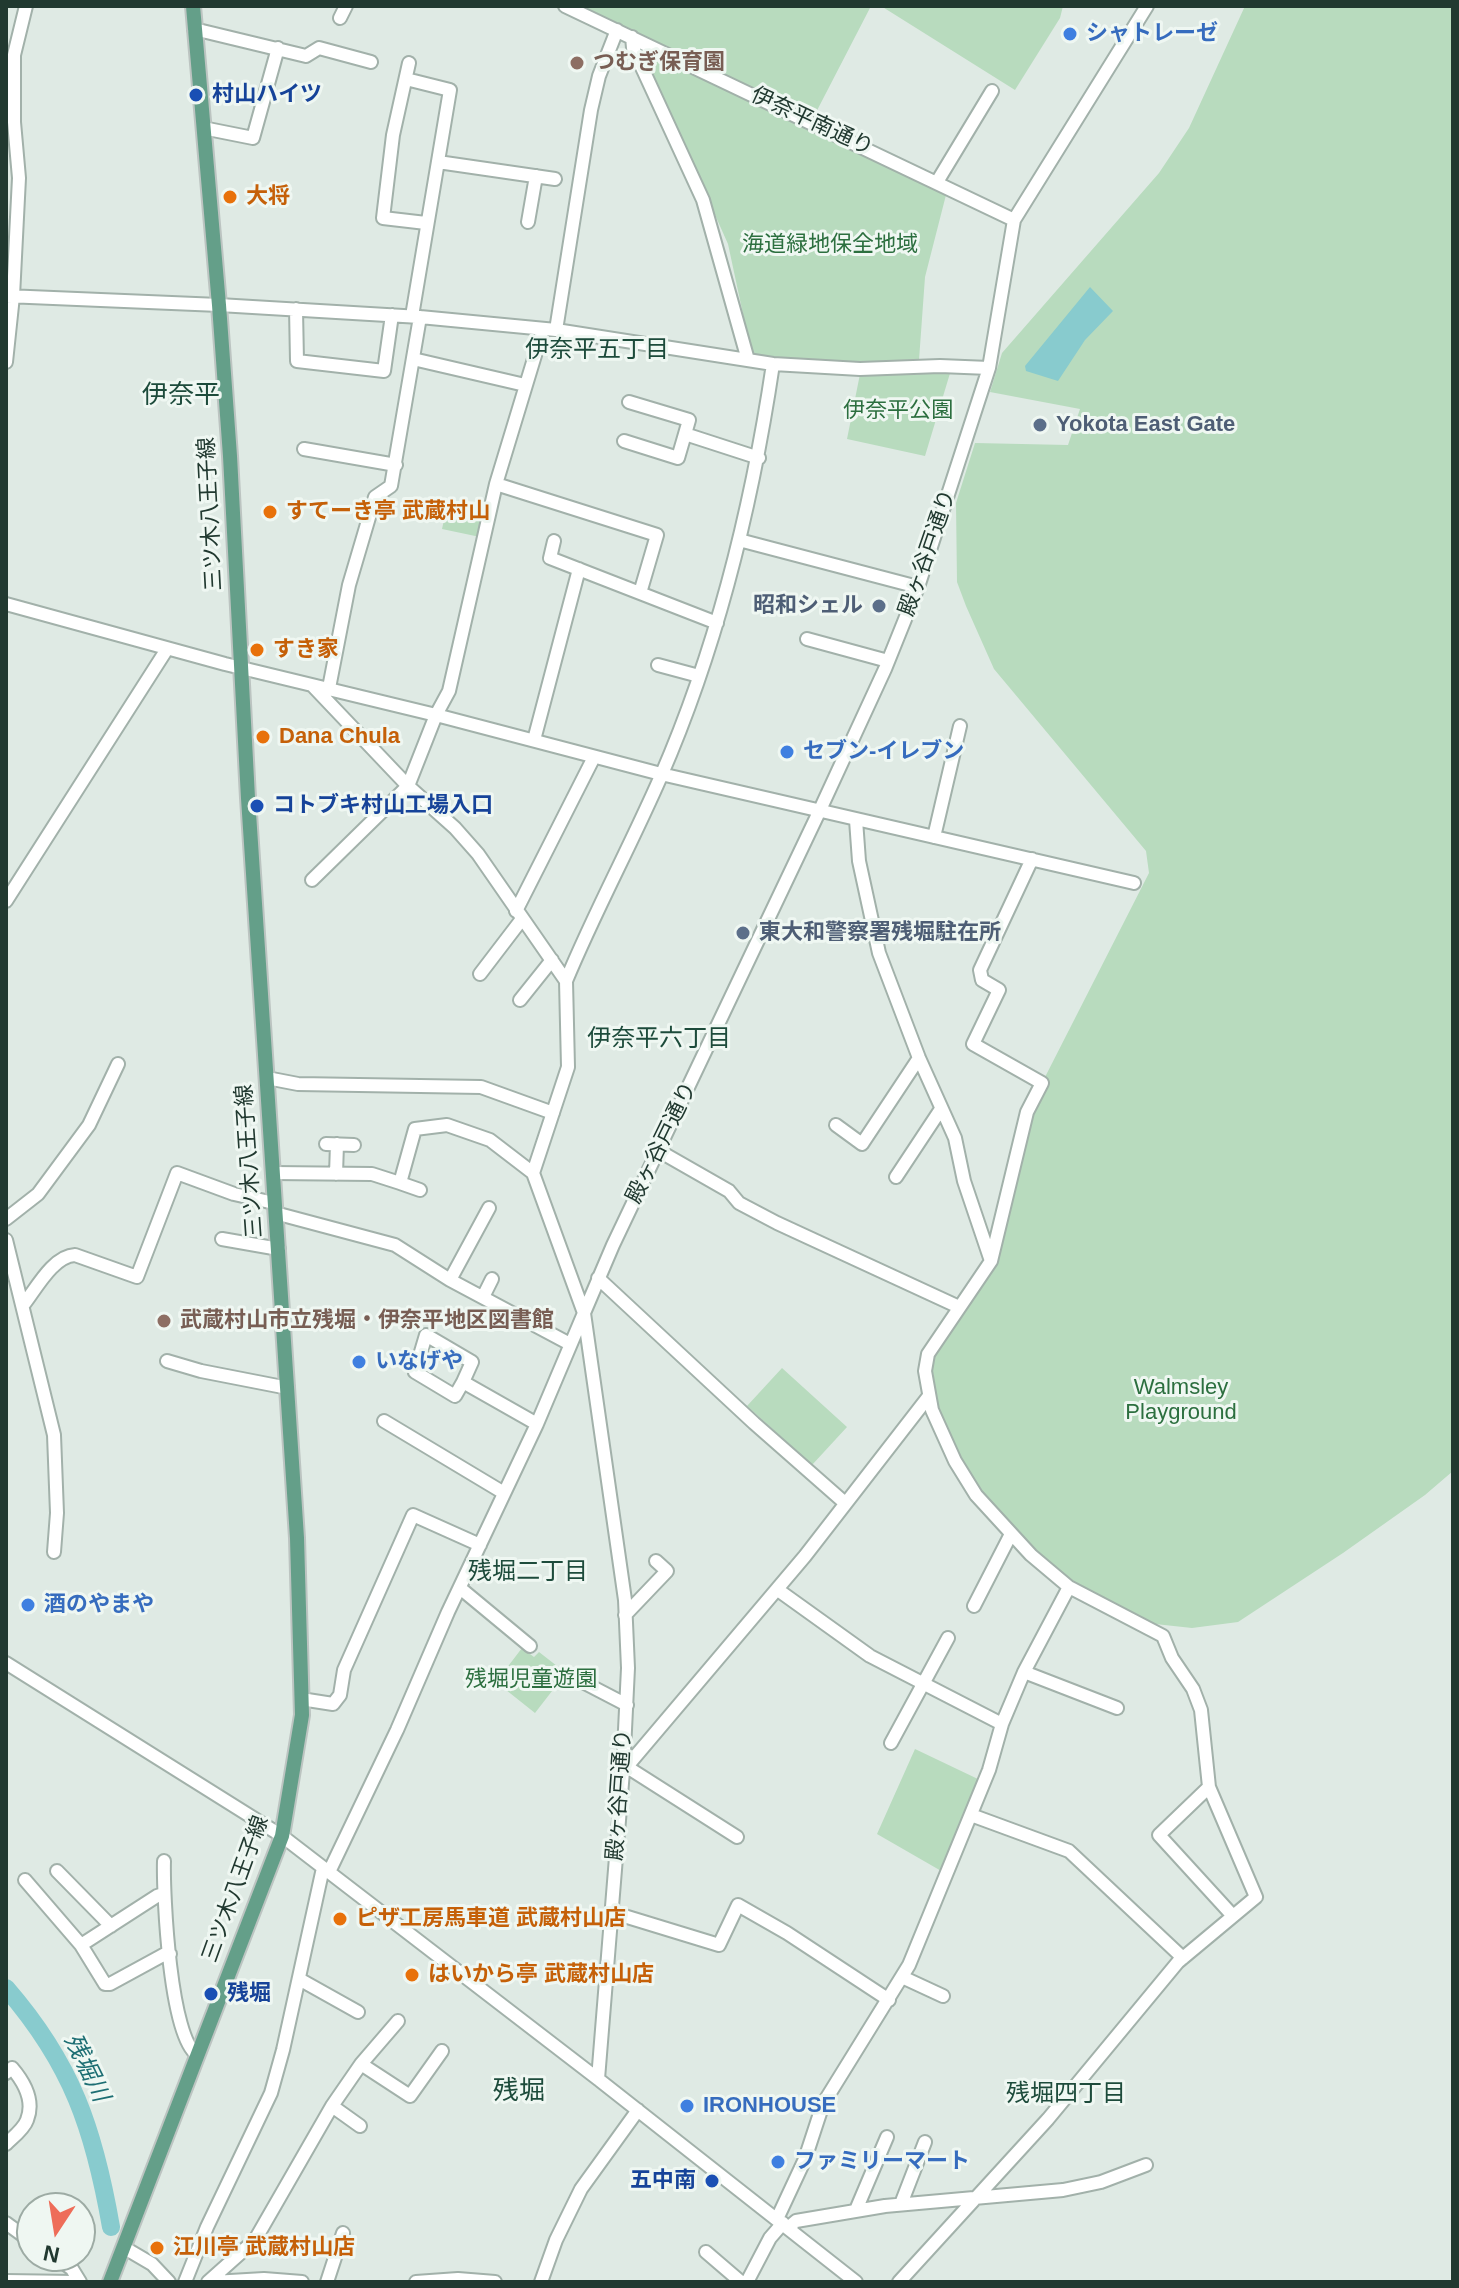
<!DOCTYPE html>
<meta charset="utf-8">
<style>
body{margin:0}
#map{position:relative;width:1459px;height:2288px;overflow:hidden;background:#dfeae4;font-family:Arial,sans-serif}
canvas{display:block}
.frame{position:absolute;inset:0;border:8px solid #213930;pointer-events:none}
.north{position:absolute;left:16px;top:2192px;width:80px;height:80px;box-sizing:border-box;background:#eff7f2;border:2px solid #9daba4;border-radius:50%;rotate:192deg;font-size:22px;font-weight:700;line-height:32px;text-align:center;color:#213930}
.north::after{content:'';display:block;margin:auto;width:28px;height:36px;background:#ee6d59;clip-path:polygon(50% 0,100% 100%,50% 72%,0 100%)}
</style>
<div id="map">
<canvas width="1459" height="2288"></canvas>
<div class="frame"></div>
<div class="north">N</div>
</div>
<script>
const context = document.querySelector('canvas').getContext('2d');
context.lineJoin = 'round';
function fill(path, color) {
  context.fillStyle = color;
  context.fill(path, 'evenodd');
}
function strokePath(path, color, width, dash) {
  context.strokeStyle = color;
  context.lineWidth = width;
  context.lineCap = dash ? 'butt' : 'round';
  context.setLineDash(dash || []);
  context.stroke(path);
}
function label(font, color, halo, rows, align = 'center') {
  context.font = font + ' Arial,"Noto Sans JP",sans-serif';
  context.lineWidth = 6;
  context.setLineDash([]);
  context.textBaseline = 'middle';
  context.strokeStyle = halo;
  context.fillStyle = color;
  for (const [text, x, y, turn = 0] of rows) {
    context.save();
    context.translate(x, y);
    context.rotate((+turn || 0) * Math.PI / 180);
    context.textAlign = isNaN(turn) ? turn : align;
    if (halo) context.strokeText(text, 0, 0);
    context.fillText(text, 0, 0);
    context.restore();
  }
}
fill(new Path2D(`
 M575 6H871L810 124 947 191 925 277 919 360 862 363 752 356 728 244 634 33Z
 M881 6H1063L1060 18 1015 90Z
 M1245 6H1453V1471L1425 1495 1343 1553 1238 1622 1192 1628 1137 1622 1105 1607 1020 1545 940 1430 930 1349 991 1261 1011 1200 1042 1083 1149 873 1146 851 994 669 966 606 957 582 956 503 975 443 1068 445 1080 409 990 392 1002 353 1159 173 1189 128Z
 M951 370 925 456 847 439 860 374Z
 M448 502 485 510 480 537 442 529Z
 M782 1368 847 1427 812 1465 747 1406Z
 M522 1648 534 1657 539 1652 566 1673 535 1713 496 1682Z
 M915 1749 980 1780 943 1872 877 1834Z`), '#b8dbbe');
fill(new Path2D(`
 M1090 287 1113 311 1085 340 1058 381 1026 371 1025 366Z`), '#88cbce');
strokePath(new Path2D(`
 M6 1988C72 2064 94 2129 111 2227`), '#88cbce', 18);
const minor = new Path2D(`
 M565 6 1014 220
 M340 18 346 6
 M194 29 306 56 319 48 371 62
 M632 37 633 48 703 200 748 360
 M409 63 393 135 383 218 426 223
 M406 79 450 90 412 316
 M203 128 253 138 278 48
 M438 162 555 179
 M937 182 992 91
 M528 222 536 176
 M6 296 219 305 420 317 556 330 773 364 860 369 940 366 989 368
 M296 309 297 361 384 371 392 315
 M556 330 591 110 599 76 617 30
 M413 359 525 385
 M6 362 13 296 19 178 14 122V55L26 6
 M629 402 689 420 685 434 759 458
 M624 441 678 458 685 434
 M304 449 396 465
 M496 484 657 535 640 593
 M739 540 918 587
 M554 541 550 558 717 623
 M6 604 225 664 436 715 661 774 1134 883
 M807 639 888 661
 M658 665 699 676
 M313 686 408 786 455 828 478 854 566 981 568 1067 533 1173
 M329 688 349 585 375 497 391 486 420 317
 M534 740 579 569
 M856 820 859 861 879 953 919 1058 955 1138 964 1181 990 1258
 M934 837 960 726
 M312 880 408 786 436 715 449 691 496 484 543 329
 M6 901 167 649
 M516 911 594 757
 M480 974 522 919
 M566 981C595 911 631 845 661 776 718 645 752 505 773 364
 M520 1000 552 960
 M267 1078 298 1084 481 1087 553 1113
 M836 1125 862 1144 919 1058
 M326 1144 354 1145
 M659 1151 729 1191 739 1203 777 1223 959 1307
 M273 1173 372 1174 400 1183 415 1129 447 1125 490 1140 533 1173 584 1313 537 1424 448 1612 397 1730 329 1872
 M336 1174 337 1144
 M896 1177 941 1109
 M400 1183 420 1190
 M275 1213 395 1245 450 1280 570 1344
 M6 1219 38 1194 89 1125 118 1064
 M222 1239 279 1249
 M6 1240 54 1435 57 1513 54 1552
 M598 1278 754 1423 845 1503
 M450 1280 489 1208
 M483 1297 492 1279
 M24 1304C36 1289 53 1256 75 1255L137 1277 177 1173 234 1194 274 1203
 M167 1361 201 1371 288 1388
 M463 1382 472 1362 426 1335 415 1372 455 1396 463 1382 537 1424
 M384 1421 504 1493
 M460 1588 530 1646
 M778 1590 870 1656 1002 1724
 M974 1606 1011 1534
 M625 1615 667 1571 656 1561
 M6 1663 282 1836 598 2079 856 2282
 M1024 1672 1117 1708
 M577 1679 627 1705
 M301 1699 333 1704 340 1695 344 1670 413 1515 480 1545
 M891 1743 948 1638
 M627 1767 737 1837
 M623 1771 805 1556 929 1396
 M1209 1787 1159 1835 1233 1916
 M971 1815 1069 1851 1183 1958
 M164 1861C163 1893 170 2042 198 2055
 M57 1871 111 1926
 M25 1880 81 1945
 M163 1894 157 1896 81 1945 105 1984H110L165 1954H170
 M611 1912 719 1945 738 1905 787 1933 889 2000
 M902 1977 943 1996
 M299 1979 358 2012
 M361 2064 410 2096 442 2051
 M6 2073 12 2068C24 2082 35 2100 27 2120 24 2129 12 2138 6 2144
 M598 2079 623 1771 628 1668 625 1600 584 1313 613 1245 819 812 885 669 918 587 989 368 1014 220 1147 6
 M332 2106 360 2126
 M901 2204 925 2142
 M856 2210 887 2137
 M777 2219 805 2159 823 2104 909 1965 989 1770 1002 1724 1024 1672 1069 1587
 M6 2223 32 2242
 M789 2227 796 2221 885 2206 1063 2190 1101 2182 1146 2165
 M123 2247 152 2264 169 2282
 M706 2252 741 2282
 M54 2256 72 2269 80 2282
 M6 2281 74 2282
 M185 2282 207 2227 271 2093 283 2050 323 1868
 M208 2282 255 2240 332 2106 361 2064 398 2021
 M213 2282 264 2279 302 2282
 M327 2282 343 2233
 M416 2282 458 2279 495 2282
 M541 2282 556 2240 581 2189 638 2110
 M747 2282 770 2238 783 2223
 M899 2282 1048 2119 1178 1962 1256 1897 1209 1787 1201 1710 1193 1689 1172 1658 1163 1636 1069 1587 1031 1555 976 1495 955 1461 932 1410 925 1371 928 1354 991 1261 1027 1112 1042 1083 973 1044 999 990 982 980 980 970 1032 859`);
const major = new Path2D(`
 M110 2282 282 1836 302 1715 297 1538 248 798 230 456 219 305 193 6`);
strokePath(minor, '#a2b1aa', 16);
strokePath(major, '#bcc4c1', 18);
strokePath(minor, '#fff', 12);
strokePath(major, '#649f89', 14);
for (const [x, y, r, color] of [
 [1070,34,8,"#3f7fe0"],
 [577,63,8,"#8d6e63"],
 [196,95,8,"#1a4fb4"],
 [230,197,8,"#e8710a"],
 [1040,425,8,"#5c6f8a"],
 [270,512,8,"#e8710a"],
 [879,606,8,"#5c6f8a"],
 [257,650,8,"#e8710a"],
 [263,737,8,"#e8710a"],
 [787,752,8,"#3f7fe0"],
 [257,806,8,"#1a4fb4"],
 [743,933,8,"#5c6f8a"],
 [164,1321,8,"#8d6e63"],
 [359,1362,8,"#3f7fe0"],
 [28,1605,8,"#3f7fe0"],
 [340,1919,8,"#e8710a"],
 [412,1975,8,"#e8710a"],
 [211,1994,8,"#1a4fb4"],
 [687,2106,8,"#3f7fe0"],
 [778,2162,8,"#3f7fe0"],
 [712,2181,8,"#1a4fb4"],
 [157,2248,8,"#e8710a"]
]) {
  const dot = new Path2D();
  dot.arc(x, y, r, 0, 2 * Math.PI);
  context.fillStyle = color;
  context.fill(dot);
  strokePath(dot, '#eff7f2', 3);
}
label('bold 22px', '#366cbe', '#eff7f2', [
 ["シャトレーゼ",1086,34],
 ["セブン-イレブン",803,752],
 ["いなげや",375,1362],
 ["酒のやまや",44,1605],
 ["IRONHOUSE",703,2106],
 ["ファミリーマート",794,2162]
], 'left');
label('bold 22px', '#785e54', '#eff7f2', [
 ["つむぎ保育園",593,63],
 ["武蔵村山市立残堀・伊奈平地区図書館",180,1321]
], 'left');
label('bold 22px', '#164399', '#eff7f2', [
 ["村山ハイツ",212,95],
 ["コトブキ村山工場入口",273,806],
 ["残堀",227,1994],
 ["五中南",696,2181,"right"]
], 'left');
label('22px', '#213930', '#eff7f2', [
 ["伊奈平南通り",812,122,25],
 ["三ツ木八王子線",211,514,-93],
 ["殿ヶ谷戸通り",928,553,-71],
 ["殿ヶ谷戸通り",662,1143,-64],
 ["三ツ木八王子線",250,1161,-94],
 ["殿ヶ谷戸通り",620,1795,-86],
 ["三ツ木八王子線",236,1889,-70]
]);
label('bold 22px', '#c56008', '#eff7f2', [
 ["大将",246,197],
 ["すてーき亭 武蔵村山",286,512],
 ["すき家",273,650],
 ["Dana Chula",279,737],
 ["ピザ工房馬車道 武蔵村山店",356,1919],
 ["はいから亭 武蔵村山店",428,1975],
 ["江川亭 武蔵村山店",173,2248]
], 'left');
label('22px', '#2c6f3f', '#eff7f2', [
 ["海道緑地保全地域",830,245],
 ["伊奈平公園",898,411],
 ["Walmsley",1181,1388],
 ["Playground",1181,1413],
 ["残堀児童遊園",531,1680]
]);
label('bold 22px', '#4e5e75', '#eff7f2', [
 ["Yokota East Gate",1056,425],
 ["昭和シェル",863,606,"right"],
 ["東大和警察署残堀駐在所",759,933]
], 'left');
label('24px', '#1d4b3b', '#eff7f2', [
 ["伊奈平五丁目",597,350],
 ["伊奈平六丁目",659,1039],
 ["残堀二丁目",528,1572],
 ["残堀四丁目",1066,2094]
]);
label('italic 24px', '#1d6e73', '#eff7f2', [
 ["残堀川",86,2068,64]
]);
label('26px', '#1d4b3b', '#eff7f2', [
 ["伊奈平",181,396],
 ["残堀",519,2092]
]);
</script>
